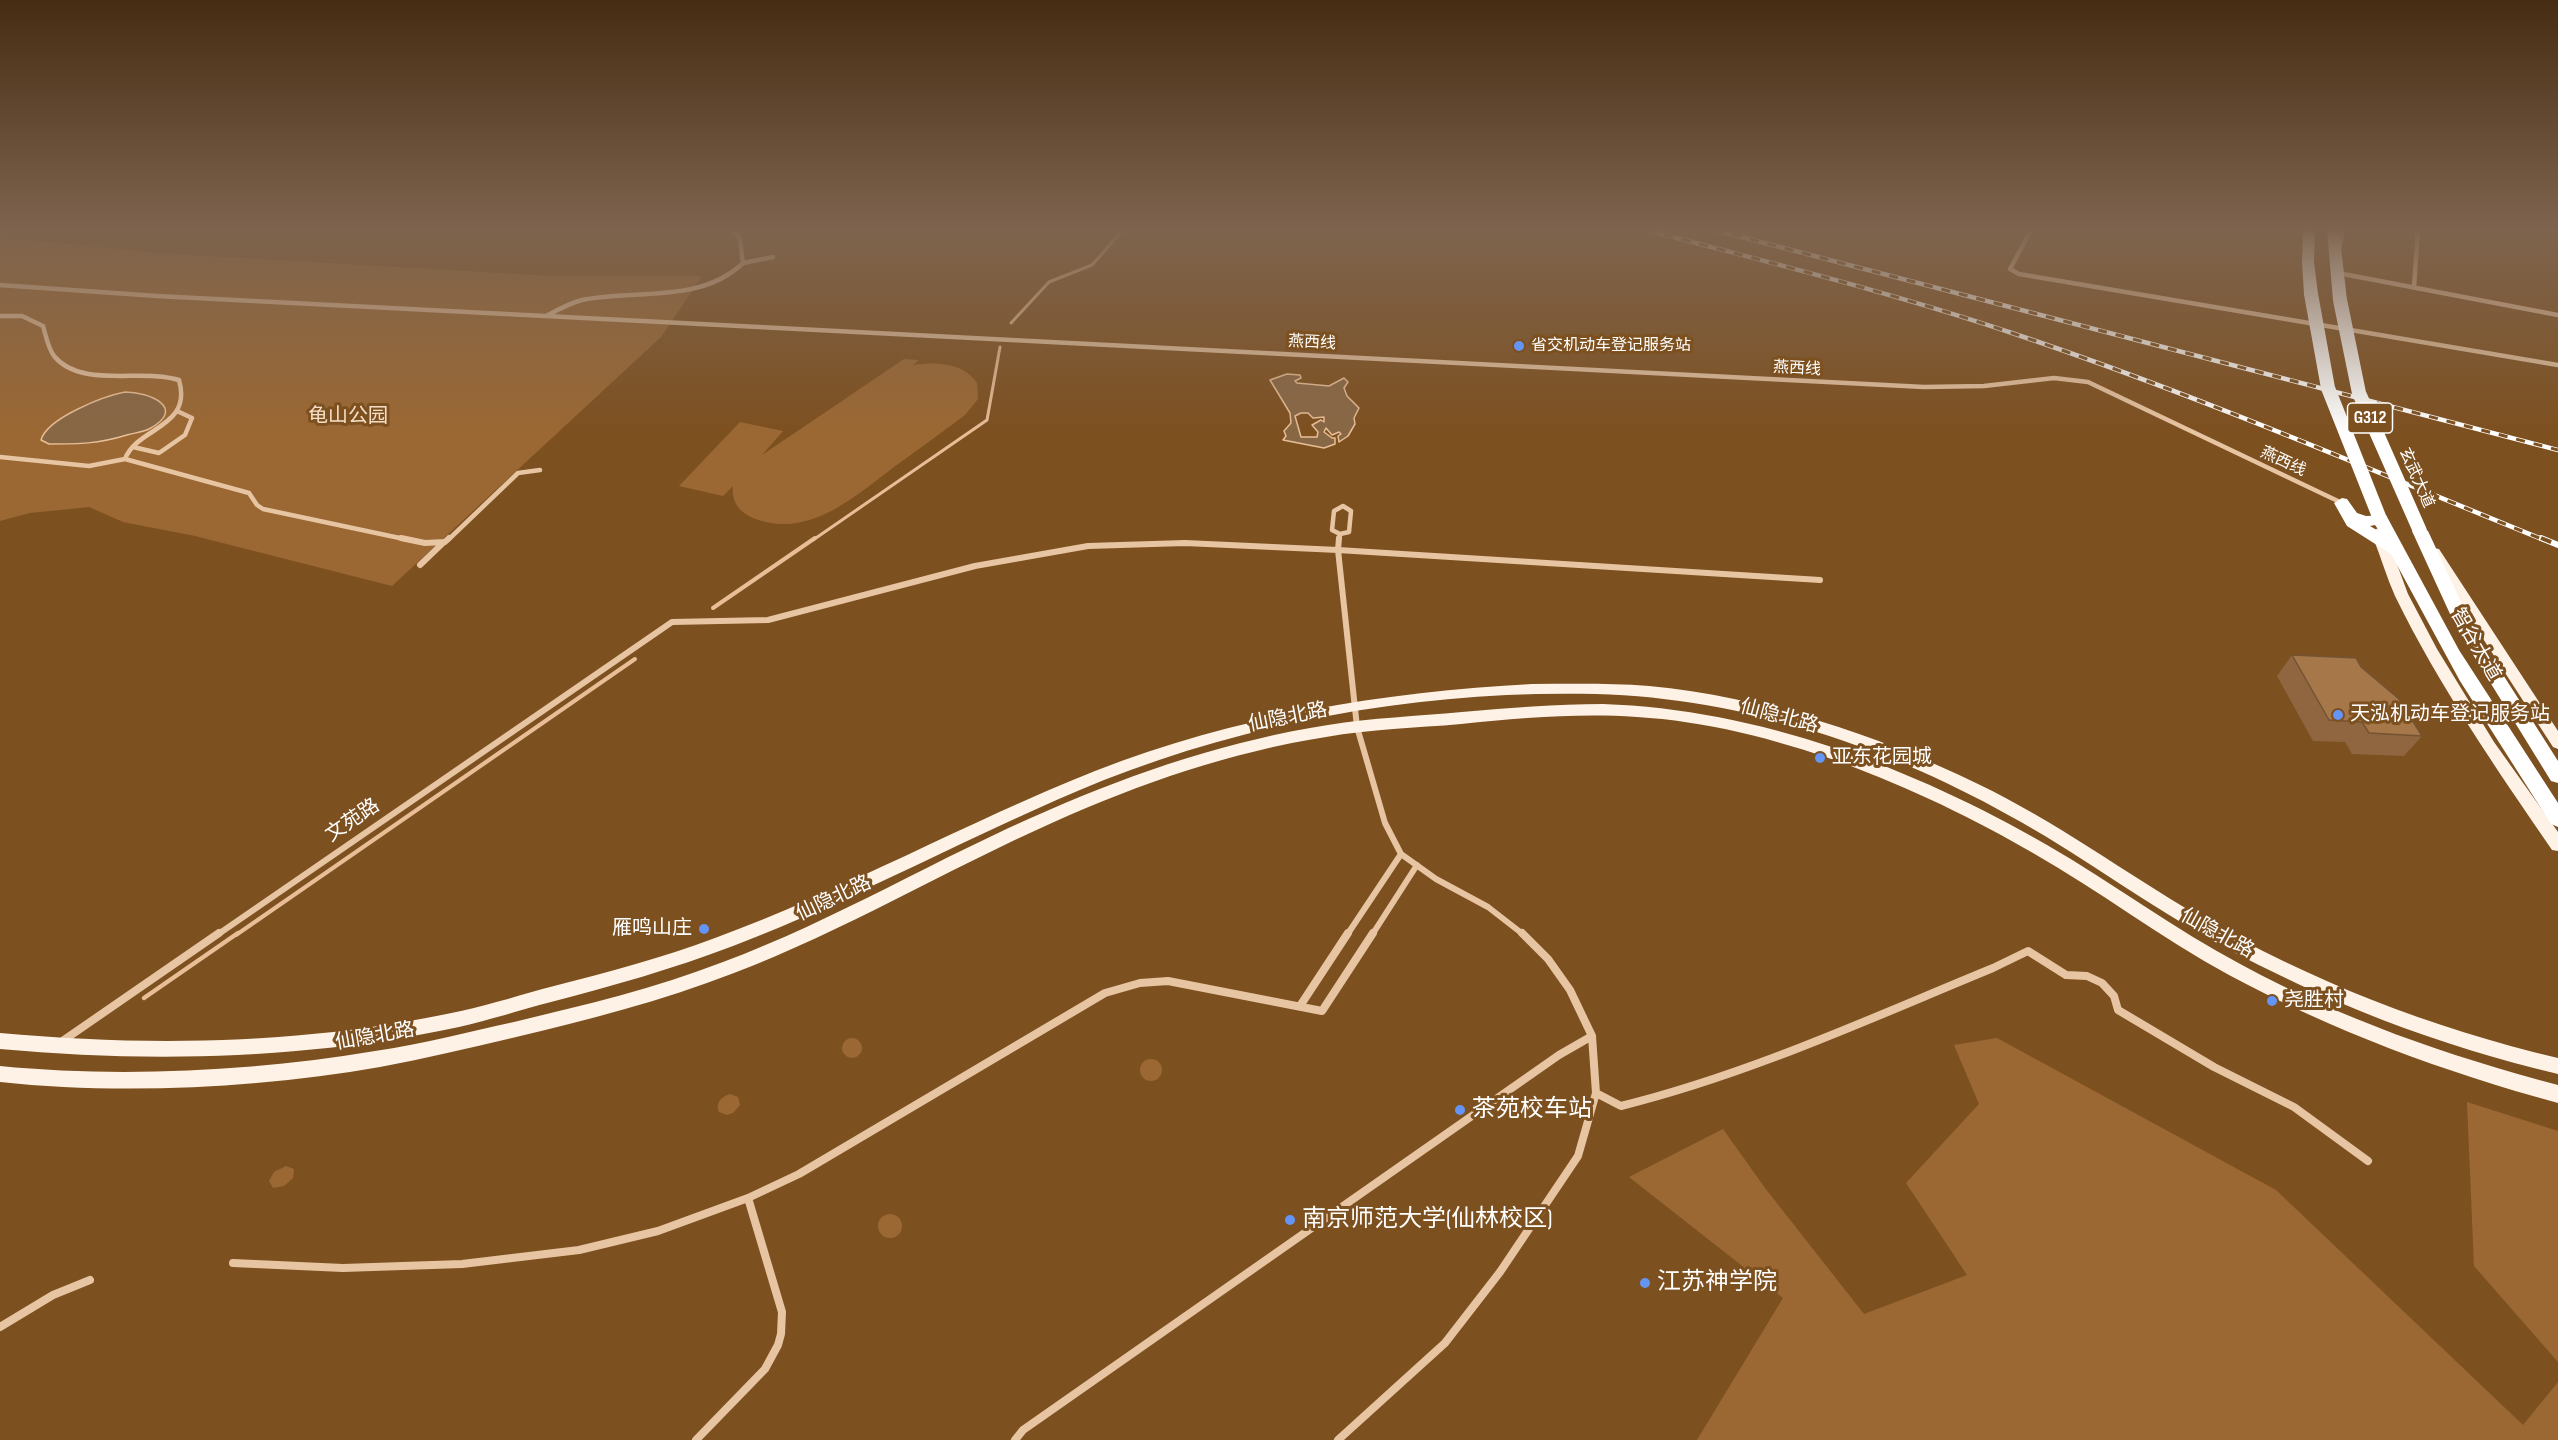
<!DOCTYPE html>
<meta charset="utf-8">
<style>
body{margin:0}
canvas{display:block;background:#7d5020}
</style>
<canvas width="2558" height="1440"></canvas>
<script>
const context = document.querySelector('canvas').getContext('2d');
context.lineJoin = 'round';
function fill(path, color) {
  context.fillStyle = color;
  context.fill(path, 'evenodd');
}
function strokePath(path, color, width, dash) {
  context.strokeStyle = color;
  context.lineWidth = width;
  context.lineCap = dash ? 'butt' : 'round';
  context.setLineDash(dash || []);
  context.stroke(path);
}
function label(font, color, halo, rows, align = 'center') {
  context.font = font + ' "Sofia Sans Condensed","Noto Sans SC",sans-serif';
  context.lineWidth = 6;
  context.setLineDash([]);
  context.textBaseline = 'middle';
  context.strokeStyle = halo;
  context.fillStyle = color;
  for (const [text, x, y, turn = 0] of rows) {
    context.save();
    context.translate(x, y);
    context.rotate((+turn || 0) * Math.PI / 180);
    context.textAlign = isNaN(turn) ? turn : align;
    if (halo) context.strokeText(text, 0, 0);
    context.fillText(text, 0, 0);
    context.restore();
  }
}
fill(new Path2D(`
 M0 237 156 253 551 276H702L661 337 392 586 195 536 123 522 89 507 30 513 0 521Z
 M904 359 919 360 913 365C935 362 963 362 977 383L978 399 965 415C942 432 918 450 894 467 854 497 808 540 753 518 739 512 731 501 733 486L723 496 679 486 740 422 783 431 762 455Z
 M842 1048a10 10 0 1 1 20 0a10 10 0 1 1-20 0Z
 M1997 1038 2276 1190 2523 1425 2558 1382V1440H1697L1783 1298 1629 1177 1723 1129 1765 1188 1864 1314 1967 1275 1906 1183 1979 1104 1954 1045Z
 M1140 1070a11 11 0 1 1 22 0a11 11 0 1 1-22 0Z
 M730 1094 738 1097 740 1105 733 1113 727 1115 719 1112C715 1103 721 1097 730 1094Z
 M2467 1102 2558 1131V1362L2474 1266Z
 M286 1166 294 1169 293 1178 284 1186 273 1188 269 1181 274 1172Z
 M878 1226a12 12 0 1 1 24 0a12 12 0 1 1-24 0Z`), '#9b6833');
const water = new Path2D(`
 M1287 374 1300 375 1301 378 1295 381 1297 383 1329 386 1344 378 1348 382 1344 388 1347 396 1359 408 1354 418 1355 424 1348 436 1339 442 1338 436 1341 434 1339 432 1332 435 1326 428 1324 432 1332 438H1335V444L1324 448 1283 440 1286 436 1284 431 1291 423 1290 413 1270 380ZM1301 413H1308L1313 418 1324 417V422L1321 420 1312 425 1318 432 1317 437H1301L1295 416Z
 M125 392C149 392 188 408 149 429 143 432 134 433 127 435 97 444 80 444 49 444L41 440C47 418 104 396 125 392Z`);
fill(water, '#886744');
strokePath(water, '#e8be97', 1.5);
strokePath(new Path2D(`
 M1011 323 1049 282 1092 265 1123 230
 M813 540 987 420 1000 347`), '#e8be97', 3);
strokePath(new Path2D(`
 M713 608 815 538
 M236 935 635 659`), '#e8be97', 4);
strokePath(new Path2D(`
 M144 998 238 933`), '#e8be97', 4.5);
strokePath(new Path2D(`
 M2031 230 2010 269 2019 274 2558 365
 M743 263 773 257
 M2338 273 2558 315
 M0 285 157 296 1924 387 1984 386 2054 378 2088 382 2342 503
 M2414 287 2418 230
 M548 315C559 309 570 303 582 300 636 289 700 304 743 263L740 239 733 230
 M0 316H22L43 326C46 336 48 348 54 356 81 389 141 368 179 380 193 428 137 427 125 459
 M133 447 159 453 185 435 192 418 177 411
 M0 457 89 466 125 459 249 493 257 505 263 509 409 540
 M1343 506 1351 511 1349 532 1340 534 1332 530 1334 511Z
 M448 540 518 473 540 470
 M1339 540 1340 534`), '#e7c5a3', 4.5);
strokePath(new Path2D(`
 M401 538 425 543 445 542 449 538
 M1339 538 1338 550 1820 580
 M420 565 444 542
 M217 935 672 622 768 620 975 566 1088 546 1185 543 1338 550 1357 727 1385 823 1401 854 1436 879 1488 907 1524 935
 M1347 935 1401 854
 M1372 935 1417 865`), '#e7c5a3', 6);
strokePath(new Path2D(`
 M1300 1006 1348 933
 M61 1042 219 933
 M1596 1093 1621 1106C1750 1074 1871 1018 1993 968L2028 951 2066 975 2087 976 2102 983 2114 996 2118 1010 2214 1067 2294 1107 2368 1161
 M233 1263 343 1268 462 1264 579 1250 658 1231 748 1198 799 1174 1105 993 1140 983 1168 981 1322 1011 1373 933
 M0 1327 53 1295 90 1280
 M696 1440 765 1369 778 1345 781 1334 782 1312 748 1198
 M1015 1440 1023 1430 1559 1055 1592 1036
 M1338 1440 1445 1343 1500 1272 1578 1156 1596 1093 1592 1036 1570 990 1548 959 1522 933`), '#e7c5a3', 8);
strokePath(new Path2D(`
 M2336 251 2340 230`), '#f5e2cd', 10);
fill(new Path2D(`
 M2380 527 2387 531 2388 540 2408 594 2437 649 2494 742 2558 832V851L2552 850C2496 768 2439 686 2395 596 2387 578 2381 558 2374 540L2373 531Z
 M2434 548 2439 549 2558 731V749L2553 747 2427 552Z
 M1532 684C1571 684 1610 683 1649 686 1763 697 1876 734 1978 784 2055 821 2124 872 2197 915 2310 981 2431 1028 2558 1058V1074C2439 1046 2325 1002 2217 943 2149 906 2088 860 2021 822 1892 748 1745 698 1596 694 1429 690 1259 719 1104 780 978 831 859 898 733 946 673 969 612 986 551 1002 520 1010 490 1020 459 1027 308 1059 153 1063 0 1049V1033C154 1047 310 1044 461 1011 493 1004 523 994 554 986 608 972 662 958 715 938 845 890 967 822 1095 771 1236 716 1382 692 1532 684Z
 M1603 704C1758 709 1914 768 2047 845 2113 883 2174 929 2242 965 2342 1019 2448 1056 2558 1085V1103C2444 1072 2333 1031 2229 975 2161 938 2100 891 2033 853 1918 786 1771 725 1637 717 1578 713 1520 718 1461 724 1416 728 1370 729 1326 737 1231 752 1141 783 1054 822 946 870 844 931 734 973 662 1001 587 1020 512 1038 468 1048 424 1059 380 1067 259 1088 121 1095 0 1082V1066C120 1078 256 1071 375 1051 422 1044 468 1032 514 1022 585 1005 656 988 723 962 836 920 939 857 1049 810 1138 771 1232 740 1328 725 1372 718 1417 716 1462 712 1509 708 1556 704 1603 704Z`), '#fdf2e5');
fill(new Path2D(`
 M2303 230H2315L2314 262 2318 294 2311 298 2304 294 2302 262Z
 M2327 230H2339L2347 300 2340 304 2333 300Z
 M2342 498 2347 499 2357 513 2366 516 2386 515 2459 650 2558 803V827L2551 824 2460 681 2391 554 2347 526 2334 503ZM2375 525 2380 532 2370 526Z
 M2420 526 2428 531 2472 626 2558 761V783L2551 781 2456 627 2412 531Z`), '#fff');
const railFar1 = new Path2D(`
 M1647 230C1770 263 1894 293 2015 334 2194 394 2369 469 2544 540
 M1715 230 2558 450`);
const rail = new Path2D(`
 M2541 538 2558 545`);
strokePath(railFar1, '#fff', 4.5);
strokePath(rail, '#fff', 6);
strokePath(railFar1, '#7d5020', 3, [9]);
strokePath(rail, '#7d5020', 4, [11]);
strokePath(new Path2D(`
 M2311 294 2328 388 2380 519
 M2340 300 2359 393 2420 531`), '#fff', 14);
fill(new Path2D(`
 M2292 655 2422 736 2404 756 2352 754 2345 742 2313 741 2277 676Z`), '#8f663f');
const building = new Path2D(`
 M2292 655 2356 658 2361 667 2399 699 2422 736 2369 733 2362 722 2329 720Z`);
fill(building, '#a67749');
strokePath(building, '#745333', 1.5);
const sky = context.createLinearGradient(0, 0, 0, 432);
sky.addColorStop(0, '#452c12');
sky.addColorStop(0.53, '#7e644e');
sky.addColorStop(1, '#7e644e00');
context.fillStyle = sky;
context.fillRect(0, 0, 2558, 432);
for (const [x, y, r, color] of [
 [1519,346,6,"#6494f4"],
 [2338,715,6,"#6494f4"],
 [1820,758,6,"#6494f4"],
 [704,929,6,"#6494f4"],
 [2272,1001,6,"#6494f4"],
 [1460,1110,6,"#6494f4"],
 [1290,1220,6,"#6494f4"],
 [1645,1283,6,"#6494f4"]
]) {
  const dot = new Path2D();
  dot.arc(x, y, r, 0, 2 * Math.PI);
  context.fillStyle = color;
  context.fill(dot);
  strokePath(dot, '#7d5020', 2);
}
label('16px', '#fff', '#7d5020', [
 ["燕西线",1312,343,3],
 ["燕西线",1797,369,3],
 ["燕西线",2283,462,25],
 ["玄武大道",2416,478,66]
]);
label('16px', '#fff', '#7d5020', [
 ["省交机动车登记服务站",1531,346]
], 'left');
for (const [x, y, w] of [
 [2370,418,45]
]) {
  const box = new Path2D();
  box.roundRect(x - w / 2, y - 15, w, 30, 4.5);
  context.fillStyle = '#7d5020';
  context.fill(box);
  strokePath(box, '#fff', 1.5);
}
label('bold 18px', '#fff', null, [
 ["G312",2370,418]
]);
label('20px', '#f5dec6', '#7d5020', [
 ["龟山公园",348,417]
]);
label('20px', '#fff', '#7d5020', [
 ["智谷大道",2475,645,60],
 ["仙隐北路",1779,717,15],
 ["仙隐北路",1288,718,-11],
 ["文苑路",353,821,-34],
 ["仙隐北路",834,899,-25],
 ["仙隐北路",2217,934,29],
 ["仙隐北路",375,1037,-10]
]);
label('20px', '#fff', '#7d5020', [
 ["天泓机动车登记服务站",2350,715],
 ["亚东花园城",1832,758],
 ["雁鸣山庄",692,929,"right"],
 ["尧胜村",2284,1001]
], 'left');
label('24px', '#fff', '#7d5020', [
 ["茶苑校车站",1472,1110],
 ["南京师范大学(仙林校区)",1302,1220],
 ["江苏神学院",1657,1283]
], 'left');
</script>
